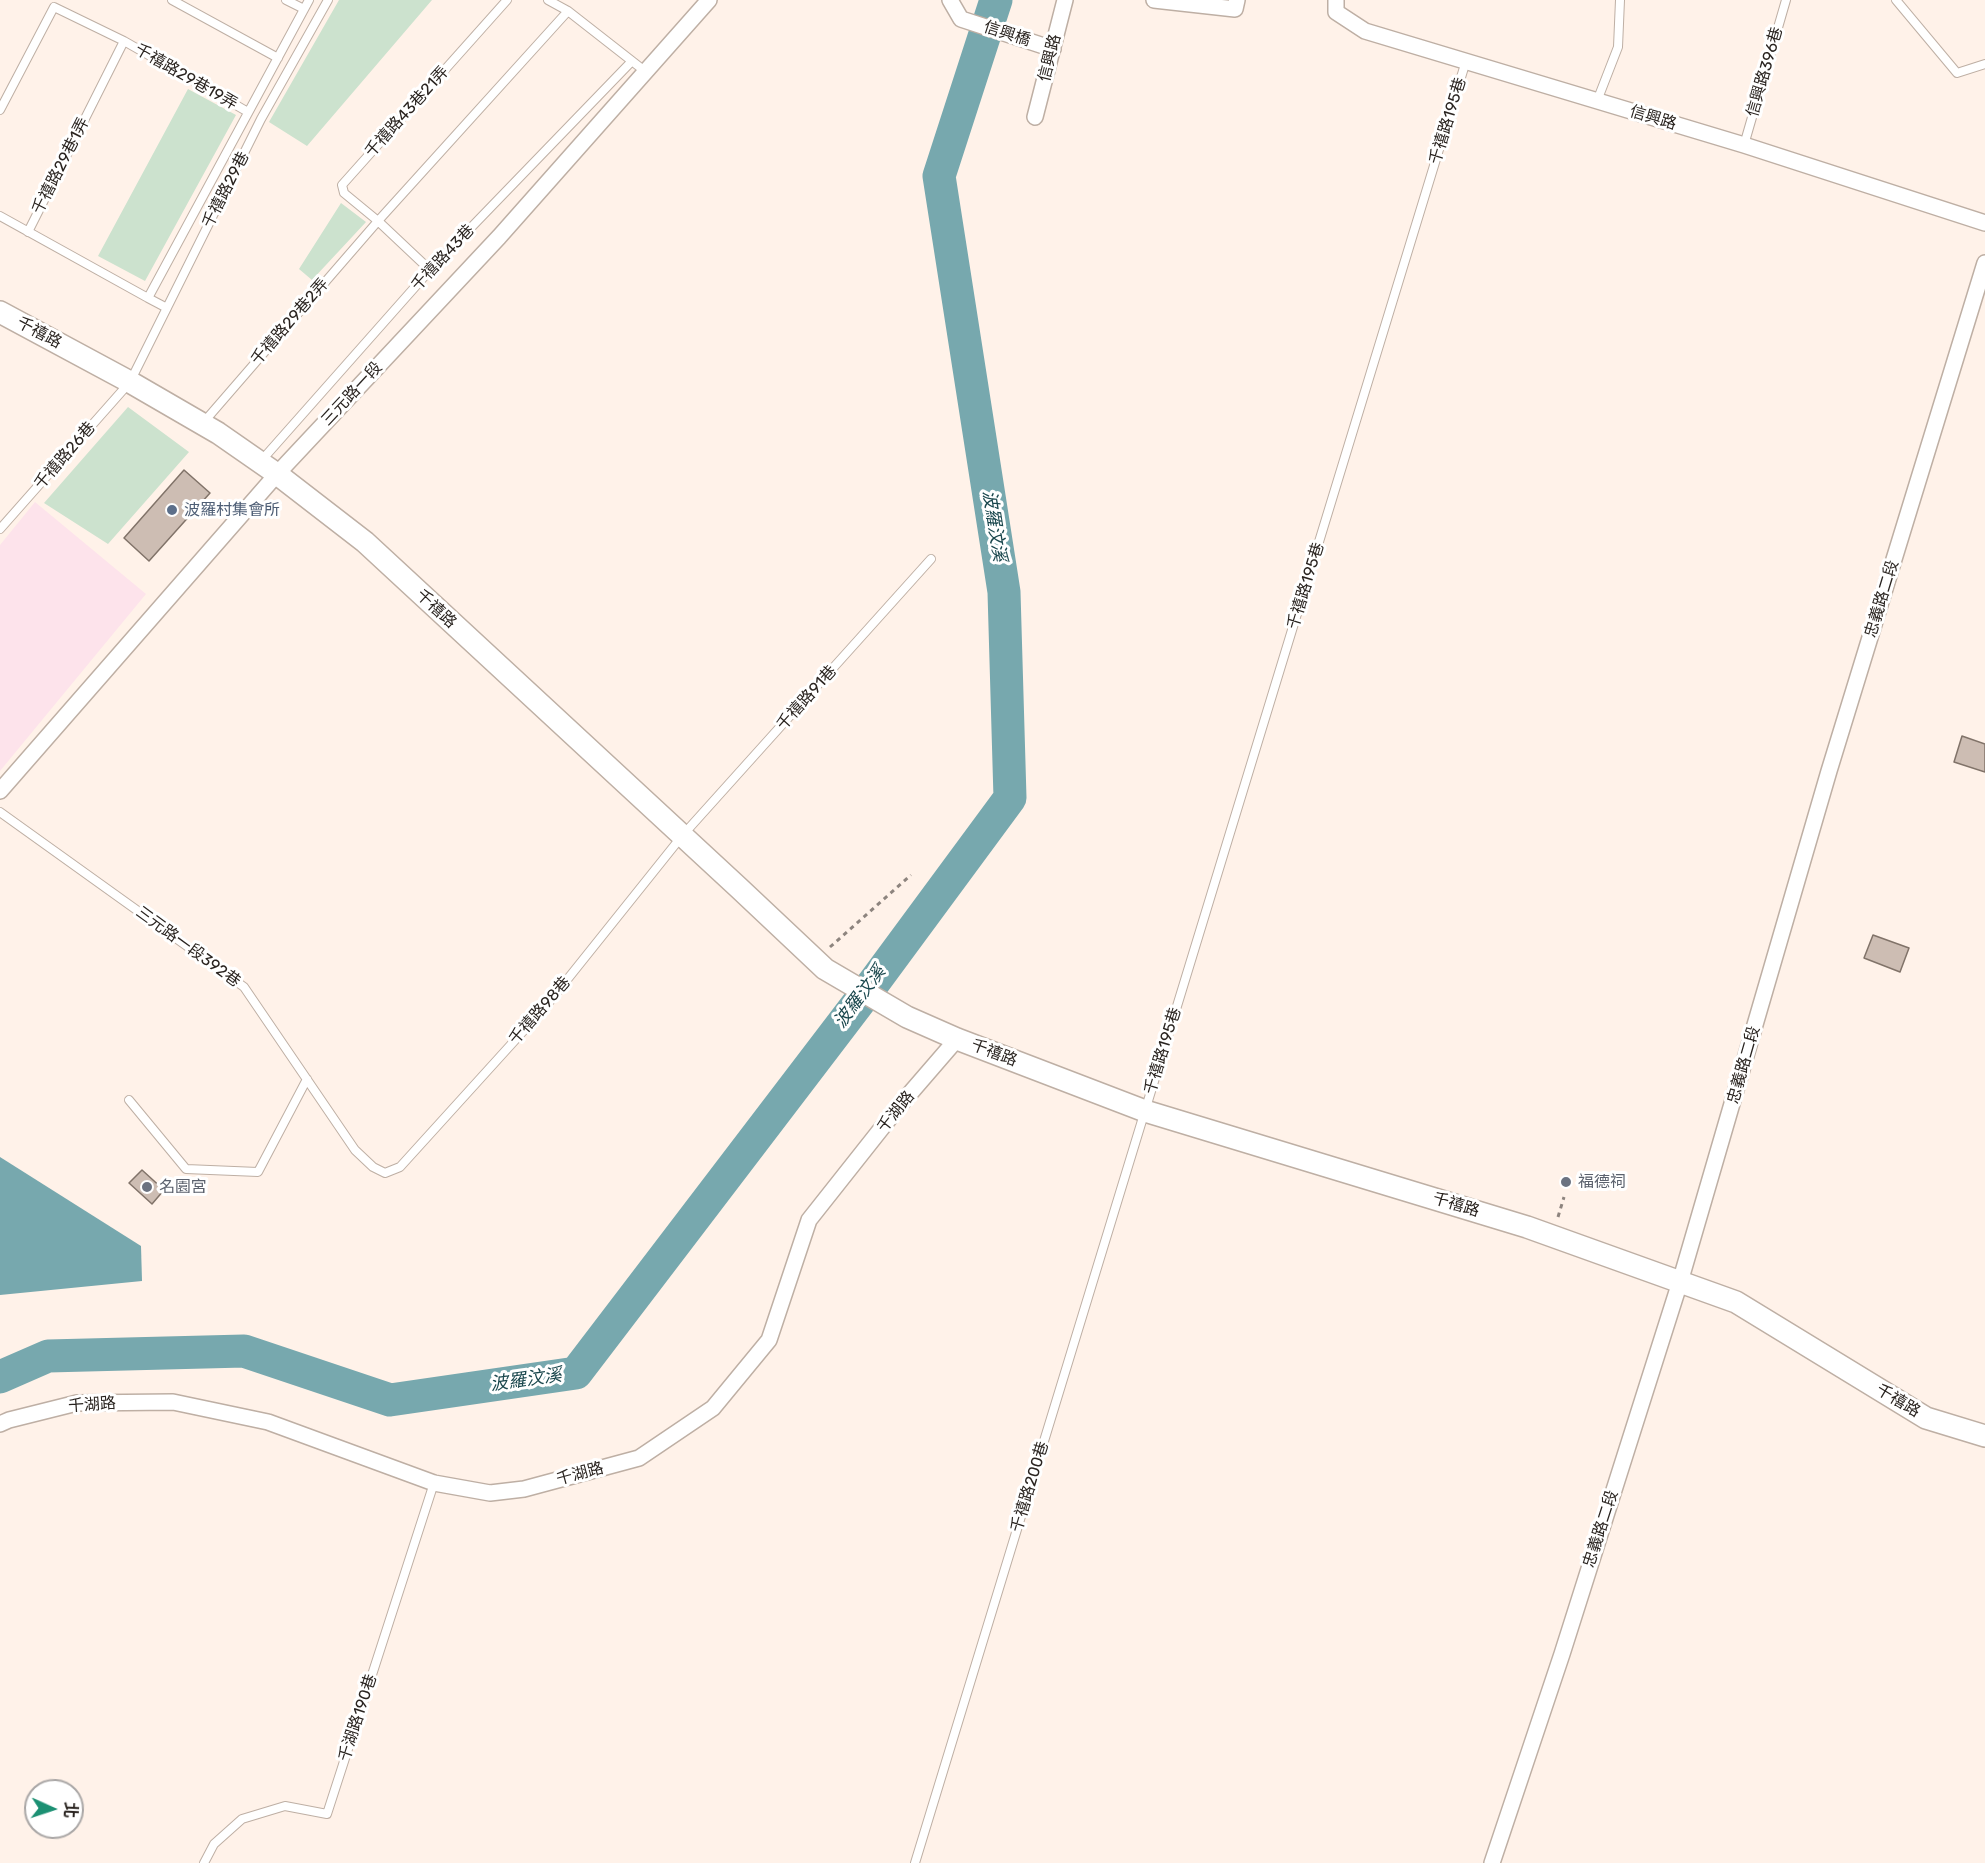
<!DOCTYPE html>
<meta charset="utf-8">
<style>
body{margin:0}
#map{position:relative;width:1985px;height:1863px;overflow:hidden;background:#fff2e9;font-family:Rubik,"Noto Sans TC",sans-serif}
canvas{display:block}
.north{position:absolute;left:24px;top:1779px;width:60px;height:60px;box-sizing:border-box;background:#fff;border:2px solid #aaa7a6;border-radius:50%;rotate:93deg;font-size:16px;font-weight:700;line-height:24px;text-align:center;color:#2a2420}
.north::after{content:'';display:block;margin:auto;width:21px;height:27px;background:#1c9073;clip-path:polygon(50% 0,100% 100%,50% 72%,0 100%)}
</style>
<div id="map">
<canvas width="1985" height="1863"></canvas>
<div class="north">北</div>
</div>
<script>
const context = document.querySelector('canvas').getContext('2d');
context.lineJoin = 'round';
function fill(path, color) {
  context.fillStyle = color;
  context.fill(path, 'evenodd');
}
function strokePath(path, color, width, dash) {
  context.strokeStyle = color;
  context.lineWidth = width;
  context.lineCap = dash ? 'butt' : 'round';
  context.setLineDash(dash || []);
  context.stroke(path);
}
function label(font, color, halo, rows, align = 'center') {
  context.font = font + ' Rubik,"Noto Sans TC",sans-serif';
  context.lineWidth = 6;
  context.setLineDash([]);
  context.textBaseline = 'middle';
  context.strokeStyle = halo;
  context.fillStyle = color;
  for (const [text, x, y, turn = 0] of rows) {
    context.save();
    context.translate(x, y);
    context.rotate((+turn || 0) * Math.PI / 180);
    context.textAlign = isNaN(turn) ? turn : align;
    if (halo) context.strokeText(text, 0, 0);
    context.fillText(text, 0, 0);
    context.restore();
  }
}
fill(new Path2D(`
 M35 502 146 594 0 771V545Z`), '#fde3eb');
fill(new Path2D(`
 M339 0H432L307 146 269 122Z
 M188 89 236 115 145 281 98 256Z
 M341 203 366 222 312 280 299 269Z
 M128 407 189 452 108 544 44 503Z`), '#cce2ce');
fill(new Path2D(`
 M0 1157 141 1246 142 1281 0 1295Z`), '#77a8ae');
strokePath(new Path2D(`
 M0 1377 48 1356 244 1351 390 1400 576 1373 875 981 1010 798 1004 592 939 176 996 0`), '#77a8ae', 33);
const building = new Path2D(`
 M184 470 210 493 149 561 124 538Z
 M1962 736 1985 744V772L1954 762Z
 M1873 935 1909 948 1900 972 1864 958Z
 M142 1170 164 1190 152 1204 129 1183Z`);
fill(building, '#cdbdb3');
strokePath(building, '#817369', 1.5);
const lane = new Path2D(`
 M172 0 278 58
 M286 0 304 9
 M548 0 568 11 646 72
 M1896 0 1957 73 1985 64
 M1597 101 1618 47 1620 0
 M0 110 54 7 124 41 248 112
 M1744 145 1786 0
 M0 216 148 298
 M28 232 124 41
 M430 270 378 221 344 193 342 185 507 0
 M167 308 148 298 309 0
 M203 423 378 221 568 11
 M261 461 430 270 632 61
 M0 529 130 382 261 119 328 0
 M0 812 244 987 355 1150 373 1167 385 1173 400 1167 546 1006 682 836 931 559
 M129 1100 186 1169 258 1172 307 1079
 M204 1863 214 1844 242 1819 285 1806 327 1814 434 1483
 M915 1863 1466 61`);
const street = new Path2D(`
 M950 0 961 19 1053 49
 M1154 0 1235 9 1237 0
 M1336 0V12L1365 31 1744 145 1985 223
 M1035 117 1065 0
 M0 791 277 474 499 237 709 0
 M0 1424 9 1420 77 1403 173 1402 268 1422 434 1483 490 1493 524 1489 639 1458 713 1408 769 1340 809 1220 900 1105 957 1039
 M1492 1863 1562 1654 1680 1282 1829 771 1985 263`);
const secondary = new Path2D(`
 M0 312 130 382 218 433 277 474 365 542 739 888 825 969 907 1017 957 1039 1145 1111 1527 1227 1736 1302 1926 1418 1985 1436`);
strokePath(lane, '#beafa4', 10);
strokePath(street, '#beafa4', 18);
strokePath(secondary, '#beafa4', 24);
strokePath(new Path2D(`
 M830 947 911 875
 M1558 1217 1564 1197`), '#8d847e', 3, [4.5, 4.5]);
strokePath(lane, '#fff', 8);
strokePath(street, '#fff', 15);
strokePath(secondary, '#fff', 21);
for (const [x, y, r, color] of [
 [172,510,6,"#5c6f8a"],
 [1566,1182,6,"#6b7280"],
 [147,1187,6,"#6b7280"]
]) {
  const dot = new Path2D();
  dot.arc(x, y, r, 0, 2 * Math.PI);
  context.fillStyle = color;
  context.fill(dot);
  strokePath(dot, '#fff', 2);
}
label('16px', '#2a2420', '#fff', [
 ["信興橋",1007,34,18],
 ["信興路",1050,58,-76],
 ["信興路396巷",1765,72,-74],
 ["千禧路29巷19弄",186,77,30],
 ["千禧路43巷21弄",407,112,-48],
 ["信興路",1653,118,17],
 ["千禧路195巷",1448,121,-73],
 ["千禧路29巷1弄",61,166,-63],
 ["千禧路29巷",226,190,-63],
 ["千禧路43巷",443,258,-47],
 ["千禧路29巷2弄",290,322,-49],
 ["千禧路",39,333,28],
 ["三元路一段",352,394,-47],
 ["千禧路26巷",65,456,-49],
 ["千禧路195巷",1306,586,-73],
 ["忠義路二段",1882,599,-73],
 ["千禧路",436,609,43],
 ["千禧路91巷",807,698,-48],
 ["三元路一段392巷",188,947,36],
 ["千禧路98巷",540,1011,-49],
 ["千禧路195巷",1163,1051,-73],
 ["千禧路",994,1053,21],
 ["忠義路二段",1744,1065,-74],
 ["千湖路",896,1112,-51],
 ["千禧路",1456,1205,17],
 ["千禧路",1898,1401,31],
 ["千湖路",92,1405,-4],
 ["千湖路",580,1474,-15],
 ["千禧路200巷",1030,1487,-73],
 ["忠義路二段",1601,1529,-72],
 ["千湖路190巷",358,1718,-72]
]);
label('16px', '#4e5e75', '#fff', [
 ["波羅村集會所",184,510]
], 'left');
label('16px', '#5b616d', '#fff', [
 ["福德祠",1578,1182],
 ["名園宮",159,1187]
], 'left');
label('italic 18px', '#1a474d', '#fff', [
 ["波羅汶溪",994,526,81],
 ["波羅汶溪",860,997,-53],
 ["波羅汶溪",526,1380,-8]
]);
</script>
